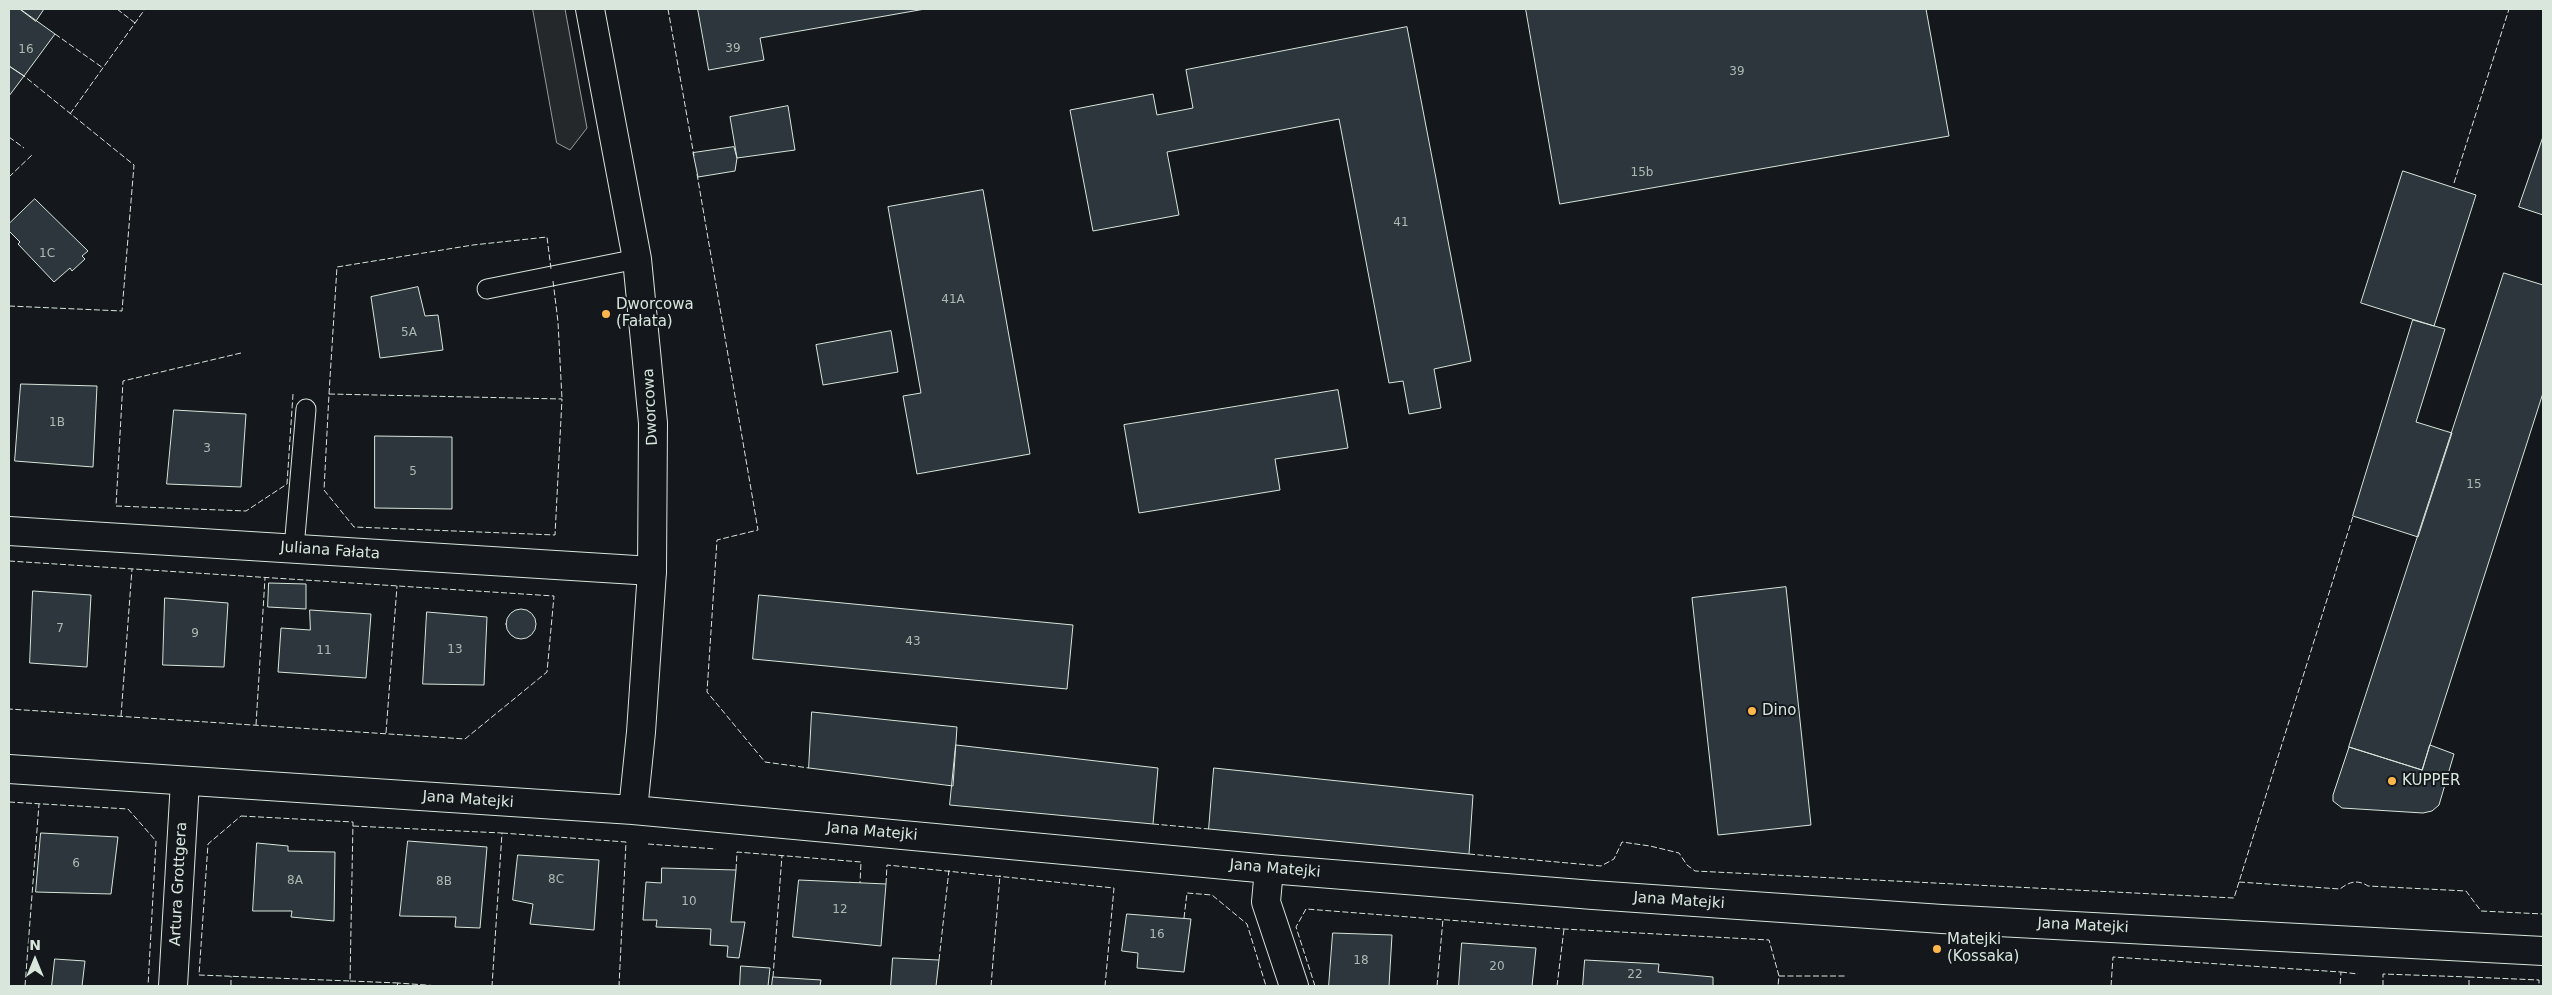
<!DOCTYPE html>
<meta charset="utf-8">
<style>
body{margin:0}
#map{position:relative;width:2552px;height:995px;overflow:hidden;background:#14181c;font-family:"DejaVu Sans",sans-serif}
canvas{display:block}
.frame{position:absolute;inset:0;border:10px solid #d8e6dc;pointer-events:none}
.north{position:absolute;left:10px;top:935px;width:50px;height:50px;-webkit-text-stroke:4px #14181c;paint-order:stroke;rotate:0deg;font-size:14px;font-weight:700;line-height:20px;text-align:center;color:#d8e6dc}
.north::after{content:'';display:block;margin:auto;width:18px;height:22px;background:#d8e6dc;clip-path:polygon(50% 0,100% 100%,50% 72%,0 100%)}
</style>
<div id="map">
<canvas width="2552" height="995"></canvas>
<div class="frame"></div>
<div class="north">N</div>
</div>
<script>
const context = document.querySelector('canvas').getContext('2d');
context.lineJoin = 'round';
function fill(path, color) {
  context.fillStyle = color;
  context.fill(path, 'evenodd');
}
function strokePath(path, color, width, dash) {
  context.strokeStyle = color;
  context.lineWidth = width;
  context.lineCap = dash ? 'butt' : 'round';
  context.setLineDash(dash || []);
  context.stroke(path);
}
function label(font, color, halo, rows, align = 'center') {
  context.font = font + ' "DejaVu Sans",sans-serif';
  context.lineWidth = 4;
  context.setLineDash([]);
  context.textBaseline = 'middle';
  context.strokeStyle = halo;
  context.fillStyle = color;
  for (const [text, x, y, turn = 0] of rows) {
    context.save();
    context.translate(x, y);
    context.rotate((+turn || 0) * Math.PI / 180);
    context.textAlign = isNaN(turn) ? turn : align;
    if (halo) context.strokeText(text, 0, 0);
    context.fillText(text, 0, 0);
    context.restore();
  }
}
const parking = new Path2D(`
 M533 9H565L587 128 570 150 557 143Z`);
fill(parking, '#24282b');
strokePath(parking, '#939e99', 1);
const building = new Path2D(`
 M9 9H20L55 34 24 76 9 66Z
 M20 9H44L36 21Z
 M698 9H925L760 38 764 60 709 70Z
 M1526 9H1926L1949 136 1560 204Z
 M1407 27 1471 361 1434 369 1441 408 1409 414 1403 381 1389 383 1339 119 1167 152 1179 215 1093 231 1070 110 1153 94 1157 115 1193 108 1186 70Z
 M9 66 24 76 9 96Z
 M788 106 795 150 737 158 730 117Z
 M2543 137V215L2519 207Z
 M734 147 737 158 735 171 698 177 693 153Z
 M2403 171 2476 195 2434 326 2361 303Z
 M983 190 1030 454 917 474 903 396 921 393 888 207Z
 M35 199 88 251 82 256 85 259 72 271 70 268 54 282 18 244 20 242 9 231V224Z
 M2504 273 2543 285V393L2422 770 2349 747Z
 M418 287 425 316 438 315 443 350 380 358 371 297Z
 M2413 320 2445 329 2416 422 2452 433 2418 537 2353 516Z
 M891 331 898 372 823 385 816 345Z
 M21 384 97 386 93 467 15 461Z
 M1338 390 1348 448 1275 459 1280 490 1139 513 1124 425Z
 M174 410 246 414 241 487 167 484Z
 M375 436 452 437V509L375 508Z
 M269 583 306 584V609L268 607Z
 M1786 587 1811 825 1718 835 1692 598Z
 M33 591 91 595 87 667 30 663Z
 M759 595 1073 625 1067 689 753 659Z
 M165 598 228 603 224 667 163 665Z
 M506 624a15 15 0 1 1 30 0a15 15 0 1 1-30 0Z
 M310 610 371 614 366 678 278 672 281 628 310 630Z
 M427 612 487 617 484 685 423 684Z
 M812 712 957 727 953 786 809 768Z
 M956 745 1158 768 1153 824 950 805Z
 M2430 745 2454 754 2439 805 2432 811 2423 813 2342 808 2333 801V795L2349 747 2422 770Z
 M1214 768 1473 795 1469 854 1209 829Z
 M41 833 118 837 111 894 36 892Z
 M408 841 487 847 480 928 455 927 456 917 400 916Z
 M257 843 288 846V851L335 852 334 921 291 917 292 911H253Z
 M518 855 599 860 594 930 530 924 533 904 513 900Z
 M662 868 736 870 731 922H745L739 958 727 957 728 946 710 945 711 929 656 927 657 920H643L646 882 661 883Z
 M799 880 886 884 881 946 793 937Z
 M1127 914 1191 919 1184 972 1137 968 1138 953 1122 951Z
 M1333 933 1392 935 1389 986H1329Z
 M1462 943 1536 948 1532 986H1459Z
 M893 958 939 960 936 986H891Z
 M55 959 85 961 82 986H52Z
 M1585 960 1659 964 1658 972 1713 977V986H1583Z
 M741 966 770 968 768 986H740Z
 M773 977 821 980 820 986H772Z`);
fill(building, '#2c363c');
strokePath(building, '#d8e6dc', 1);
const service = new Path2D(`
 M487 289 637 259
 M294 548 306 409`);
const minor = new Path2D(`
 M9 531 652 571
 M1269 869 1266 902 1294 986
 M173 986 185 781`);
const tertiary = new Path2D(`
 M590 9 637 259 653 423 652 571 641 732 633 810
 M9 769 633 810 1269 869 1593 895 1942 919 2543 951`);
strokePath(service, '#d8e6dc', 21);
strokePath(minor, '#d8e6dc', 30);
strokePath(tertiary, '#d8e6dc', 30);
strokePath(service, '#14181c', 19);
strokePath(minor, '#14181c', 28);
strokePath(tertiary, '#14181c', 28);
strokePath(new Path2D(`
 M117 9 135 23
 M668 9 694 156
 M55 34 103 68
 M70 114 145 9
 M9 137 24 148
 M697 174 758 530 717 540 707 692 765 762 809 768
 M9 177 33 154
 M2454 183 2509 9
 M553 281 558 322 562 399
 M9 306 122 311 134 165 24 76
 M241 353 123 381 116 506 246 511 287 484 293 394
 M329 394 562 399 555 535 354 527 324 490Z
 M329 394 337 267 473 245 547 237 551 269
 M9 561 554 596 547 672 465 739 9 709
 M121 716 132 569
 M256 725 265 578
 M386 733 397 586
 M9 802 128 809 156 841 148 986
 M241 816 353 822 350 981 199 975 208 844Z
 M1153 824 1209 829
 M353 826 502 833 492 986
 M502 833 626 842 619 986
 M648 844 716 849
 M1469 854 1601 866 1614 859 1622 842 1650 846 1679 853 1687 865 1695 871 2234 898 2353 516
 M736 870 737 852 861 862 860 883
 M2239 882 2340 889C2349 882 2357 879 2368 886L2466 891 2481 911 2543 914
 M886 884 887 865 1114 888 1105 986
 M1184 918 1187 893 1212 895 1247 924 1266 986
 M939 960 949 870
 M2341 972 2358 974
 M1779 976H1847
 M773 977 782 855
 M350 981 398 983
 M25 986 39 804
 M231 986V976
 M397 986 398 983 439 986
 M991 986 1000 875
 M1315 986 1296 927 1306 909 1564 929 1769 940 1779 976 1778 986
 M1437 986 1443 919
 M1557 986 1564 929
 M2111 986 2113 957 2341 972 2340 986
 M2383 986V974L2469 977
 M2469 986V977L2539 980V986`), '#d8e6dc', 1, [6, 2.5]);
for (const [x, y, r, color] of [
 [606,314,5,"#ffb74d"],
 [1752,711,5,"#ffb74d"],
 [2392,781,5,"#ffb74d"],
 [1937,949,5,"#ffb74d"]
]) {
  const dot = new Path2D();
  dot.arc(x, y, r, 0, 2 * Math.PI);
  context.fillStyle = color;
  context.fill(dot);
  strokePath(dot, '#14181c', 2);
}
label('12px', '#adbab4', null, [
 ["39",733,49],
 ["16",26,50],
 ["39",1737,72],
 ["15b",1642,173],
 ["41",1401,223],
 ["1C",47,254],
 ["41A",953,300],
 ["5A",409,333],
 ["1B",57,423],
 ["3",207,449],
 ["5",413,472],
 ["15",2474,485],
 ["7",60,629],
 ["9",195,634],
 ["43",913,642],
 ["13",455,650],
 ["11",324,651],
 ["6",76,864],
 ["8C",556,880],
 ["8A",295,881],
 ["8B",444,882],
 ["10",689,902],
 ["12",840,910],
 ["16",1157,935],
 ["18",1361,961],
 ["20",1497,967],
 ["22",1635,975]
]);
label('15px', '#d8e6dc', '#14181c', [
 ["Dworcowa",616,305],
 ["(Fałata)",616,322],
 ["Dino",1762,711],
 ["KUPPER",2402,781],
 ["Matejki",1947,940],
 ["(Kossaka)",1947,957]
], 'left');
label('15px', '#d8e6dc', '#14181c', [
 ["Dworcowa",651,407,-93],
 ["Juliana Fałata",330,551,4],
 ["Jana Matejki",468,800,4],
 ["Jana Matejki",872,832,5],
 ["Jana Matejki",1275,869,5],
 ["Artura Grottgera",179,884,-87],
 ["Jana Matejki",1679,901,4],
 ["Jana Matejki",2083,926,3]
]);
</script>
